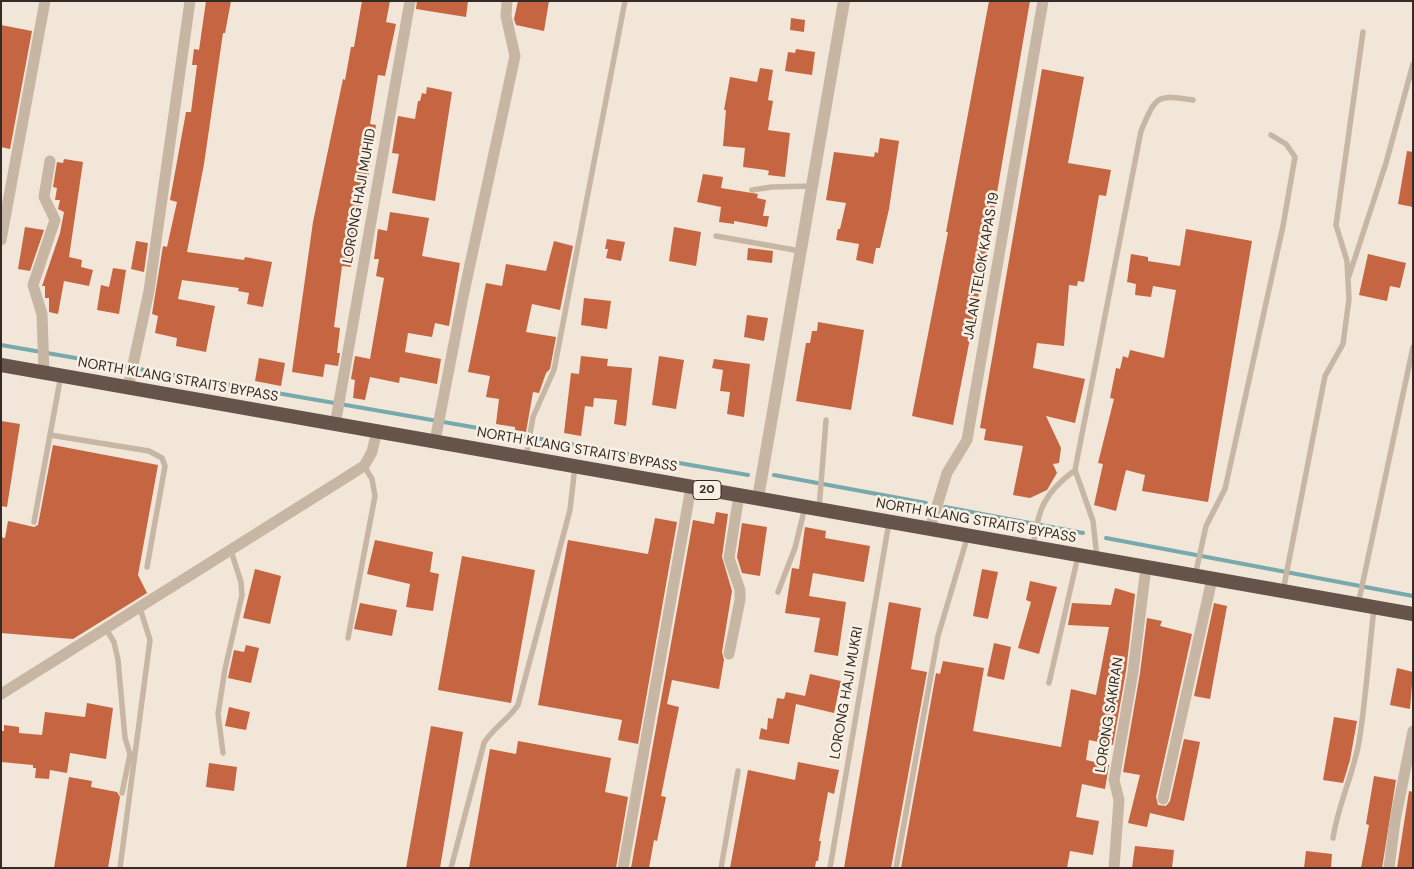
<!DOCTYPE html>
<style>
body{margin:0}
#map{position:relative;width:1414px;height:869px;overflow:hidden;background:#f1e6d8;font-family:"DM Sans",sans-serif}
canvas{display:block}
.frame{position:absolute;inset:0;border:2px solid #342b26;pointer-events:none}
</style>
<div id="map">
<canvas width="1414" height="869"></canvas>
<div class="frame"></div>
</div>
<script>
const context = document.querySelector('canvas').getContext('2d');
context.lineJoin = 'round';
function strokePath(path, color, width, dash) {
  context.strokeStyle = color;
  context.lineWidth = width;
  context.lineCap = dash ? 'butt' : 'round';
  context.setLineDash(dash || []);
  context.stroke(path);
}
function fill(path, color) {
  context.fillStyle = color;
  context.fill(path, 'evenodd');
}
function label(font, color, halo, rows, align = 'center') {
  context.font = font + ' "DM Sans",sans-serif';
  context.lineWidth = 5;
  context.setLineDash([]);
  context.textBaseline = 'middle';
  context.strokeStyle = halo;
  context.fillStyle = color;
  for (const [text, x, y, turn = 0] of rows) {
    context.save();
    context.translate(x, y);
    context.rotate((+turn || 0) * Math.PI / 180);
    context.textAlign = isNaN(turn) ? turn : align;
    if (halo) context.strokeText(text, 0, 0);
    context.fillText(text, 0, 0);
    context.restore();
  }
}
strokePath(new Path2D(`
 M1 345 748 475
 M774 475 926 503
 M945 507 1083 533
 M1106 538 1413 596`), '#77a9ad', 4);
fill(new Path2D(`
 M206 1H231L225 33H223L204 164 187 252 244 260 245 257 272 262 263 307 247 304 249 293 238 291 239 288 182 280 178 299 215 306 206 352 176 346 177 338 155 333 158 316 152 314 163 246 167 247 177 202 170 200 186 112H191L197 65H192L194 49 199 50Z
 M362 1H390L386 22 396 24 385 76 378 75 370 124 376 125 367 189 364 188 360 210 351 267 342 266 334 327 340 328 337 353H340L338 366 325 364 323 377 292 372 313 222 343 79 345 80 351 47H354Z
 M417 1H468L466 17 416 9Z
 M518 1H549L544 31 516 25 514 19Z
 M989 1H1030L985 262 953 425 912 416 948 232H946Z
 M791 18 805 20 804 32 790 30Z
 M1 25 32 31 10 149 1 147Z
 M796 49 815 52 812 75 785 71 788 52 795 53Z
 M760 68 773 70 768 100 773 101 768 130 790 133 785 177 768 175 769 171 766 170 743 167 745 148 723 146 726 110H724L730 77 757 82Z
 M1042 69 1084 77 1068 163 1111 170 1106 196 1099 195 1084 282 1078 281 1077 286 1069 285 1064 346 1037 343 1033 368 1085 379 1075 423 1046 416 1061 448 1059 463 1053 464 1057 473 1047 490 1030 498 1013 495 1023 446 984 440 986 429 980 428Z
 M427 87 452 92 435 201 392 193 399 154 392 153 398 116 415 119 418 101H420L422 93 426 94Z
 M880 138 899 141 889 209 880 248H876L873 264 856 260 859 244 836 240 838 229H840L846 203 826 200 834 152 874 157 875 152 878 153Z
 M1407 151 1413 152V207L1398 204Z
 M64 159 83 162 69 257 82 260 81 267 93 270 89 286 64 281 58 314 49 312V298H45V286H42L60 233 64 212 58 209 60 200H55L57 188 53 187 57 162 63 163Z
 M703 174 723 177 721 188 758 194 757 198 766 200 763 216H769L767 227 734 221V224L719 222 721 207 697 202Z
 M390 212 429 218 422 256 460 263 449 326 435 323 432 337 408 333 405 352 441 359 437 384 400 377 399 383 370 377 365 400 353 398 355 380 351 379 355 356 370 359 384 278 376 276 379 259H374L378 229 387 231Z
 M25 227 44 230 30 271 18 269Z
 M674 227 701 232 696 266 669 261Z
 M1186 229 1252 241 1208 502 1142 491 1145 475 1126 470 1116 511 1094 505 1103 464 1098 463 1114 399 1110 398 1116 368 1120 369 1123 356 1128 358 1130 350 1164 358 1176 290 1153 286 1151 297 1135 295 1136 284 1127 282 1131 254 1148 257V261L1180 266Z
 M607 239 625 242 621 261 606 258 608 249H605Z
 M136 241 148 243 144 272 131 269Z
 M554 241 573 246 560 310 532 304 526 332 556 337 550 369 546 373 539 393 533 392 526 432 515 430V427L496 424 499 399 486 397 490 376 468 372 486 283 502 286 506 264 546 271Z
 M748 248 773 251 772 263 747 260Z
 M1368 254 1406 263 1400 288 1390 286 1387 301 1359 295Z
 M113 268 126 270 119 314 97 310 101 285 109 287Z
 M584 298 611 301 607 329 581 325Z
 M747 315 768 318 764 341 744 337Z
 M818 322 864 330 851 410 796 401 806 343H810L812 331H817Z
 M581 356 608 359 607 366 632 368 626 426 614 424 617 400 594 398 593 407 585 406 581 436 564 433 571 373 579 374Z
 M659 356 684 360 676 409 652 405Z
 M259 358 285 363 281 386 255 381Z
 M714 359 750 364 744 417 727 414 730 392 720 391 723 370 712 368Z
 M1 421 20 424 7 507 1 506Z
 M53 445 158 465 138 575 147 593 73 639 1 633V537L5 538 8 521 34 527 38 525Z
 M716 512 728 514 722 557 732 591 722 652 724 660 719 689 672 680 667 704 679 707 661 796 666 797 657 841 654 840 649 868H631L693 520 714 524Z
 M655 518 677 522 638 744 618 740 622 720 538 705 568 540 648 554Z
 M742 523 767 527 760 576 742 573 737 557Z
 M805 527 826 531 825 538 870 546 864 582 813 573 809 596 846 602 838 656 814 652 820 618 785 613 792 568 799 569Z
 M375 540 433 552 430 572 439 574 433 611 406 607 410 584 367 574Z
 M462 556 535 570 511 703 438 690Z
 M255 569 281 576 270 624 243 618Z
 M982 569 998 572 988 619 973 616Z
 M1030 581 1057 587 1039 654 1018 648 1031 602 1026 600Z
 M1115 588 1135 594 1126 671 1113 745 1089 740 1086 760 1109 765 1105 789 1082 784 1076 817 1099 821 1093 855 1070 851 1067 868H901L936 673 940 674 943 661 984 668 973 731 1061 747 1071 689 1096 695 1109 627 1068 625 1072 603 1111 605Z
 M889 602 921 608 911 669 927 672 891 868H844Z
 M360 603 397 610 392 636 354 629Z
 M1214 603 1227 606 1210 699 1194 696Z
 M1147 618 1162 621 1160 626 1192 634 1156 797 1158 805 1166 806 1170 801 1184 739 1200 742 1184 821 1150 813 1147 827 1128 823 1140 775 1123 772 1140 673Z
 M994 643 1011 647 1004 680 987 676Z
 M246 645 259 648 251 683 228 678 234 650 244 652Z
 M1397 668 1413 672 1410 709 1390 705Z
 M810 674 841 681 834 713 796 704 789 744 759 739 761 728 767 730 768 718 773 719 777 698 784 699 786 692 805 696Z
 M87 703 113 708 106 759 70 753 67 773 50 770 49 779 35 778 36 768H33V765L1 762V731H4V725L19 727V733L42 735 45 712 85 717Z
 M229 707 250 712 246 730 225 726Z
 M1334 717 1357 721 1350 760 1343 783 1323 780Z
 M431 726 463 732 440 868H406Z
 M518 741 611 758 605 792 628 797 616 868H469L490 749 516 754Z
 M798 762 839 770 834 794 828 792 819 841H821L818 861H816L815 868H730L748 770 795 780Z
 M209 763 237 767 234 791 206 787Z
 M1374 776 1396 780 1382 868H1361L1369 825 1366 824Z
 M69 777 92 781 91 787 117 792 120 797 108 868H54Z
 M1409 791 1413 792V868H1397Z
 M1135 846 1174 850 1172 868H1132Z
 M1306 851 1332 854 1331 868H1304Z`), '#c56541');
strokePath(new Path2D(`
 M752 190 772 187 812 186
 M716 236 800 251
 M1349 276 1386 163 1413 64
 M50 435 149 451 162 458 165 466 147 567
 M526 457 533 417 554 370 625 1
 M1075 470 1093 521 1097 558
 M819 509 826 420
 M34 522 61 375
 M1033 547C1038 509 1044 493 1075 470L1141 131C1156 96 1156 94 1193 100
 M1195 576 1206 526 1225 489 1283 226 1295 157 1286 144 1271 135
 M1283 591 1325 376 1343 344 1349 299 1347 261 1336 225 1363 32
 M778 592 795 548 805 507
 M1358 605 1413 347
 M106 629 114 642 118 660 125 738 130 754 122 793
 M348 638 375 496 372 479 364 466
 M1049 683 1078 556
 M223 753 218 714 225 669 242 595 241 582 231 551
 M1333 838C1338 805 1353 775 1359 742 1366 698 1369 652 1374 608
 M120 868 150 640 140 608
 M451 868 484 743C493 728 508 720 518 705L570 510 575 466
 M721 868 738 771
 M830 868 889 522
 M896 868 938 636 968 535`), '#c8b6a4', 5.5);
strokePath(new Path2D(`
 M1 240 45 1
 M44 372 42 314 33 285 55 220 44 197 50 161
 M128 388 149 291 190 1
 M335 425 410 1
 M435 441 463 297 515 56 506 16 507 1
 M930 529 947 473 967 440 1043 1
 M729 654 740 600V590L729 558 739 495
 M1 694 364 466 372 452 377 430
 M1163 799 1212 579
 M623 868 691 487
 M1114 868 1119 800 1114 780 1133 672 1146 567
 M1389 868 1395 821 1413 731`), '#c8b6a4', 11);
strokePath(new Path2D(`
 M758 498 844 1`), '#c8b6a4', 12);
strokePath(new Path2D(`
 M1 365 1413 614`), '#66544a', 14);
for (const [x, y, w] of [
 [707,490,28]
]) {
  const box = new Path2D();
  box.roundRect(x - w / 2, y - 9.5, w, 19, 4);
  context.fillStyle = '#f9f0e4';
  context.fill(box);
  strokePath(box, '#342b26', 1);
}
label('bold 12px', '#342b26', null, [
 ["20",707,490]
]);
label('14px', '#342b26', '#f9f0e4', [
 ["LORONG HAJI MUHID",360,196,-80],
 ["JALAN TELOK KAPAS 19",982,266,-80],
 ["NORTH KLANG STRAITS BYPASS",178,380,10],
 ["NORTH KLANG STRAITS BYPASS",577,450,10],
 ["NORTH KLANG STRAITS BYPASS",976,521,10],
 ["LORONG HAJI MUKRI",847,693,-80],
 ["LORONG SAKIRAN",1110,715,-81]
]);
</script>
